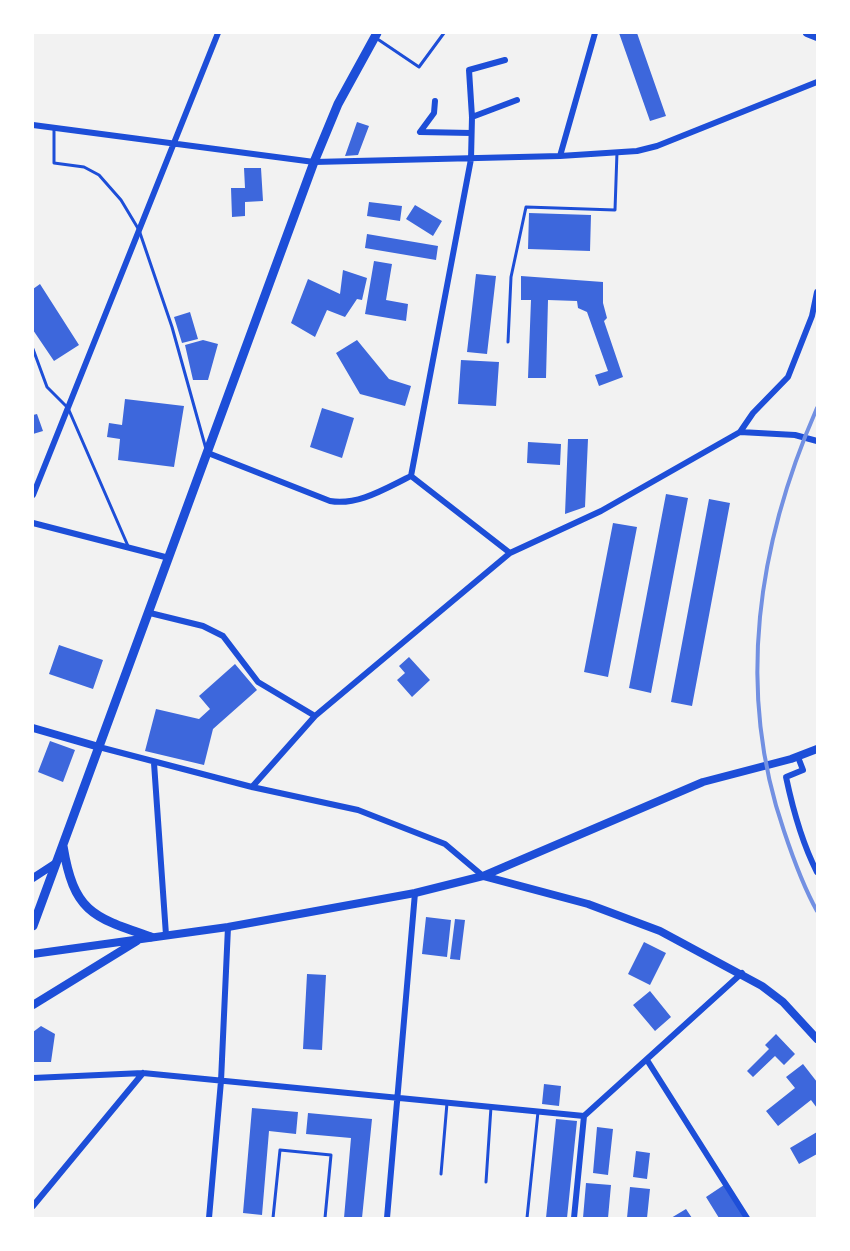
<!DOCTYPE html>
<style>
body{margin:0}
#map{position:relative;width:850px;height:1251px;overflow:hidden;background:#f2f2f2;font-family:"Fira Sans",sans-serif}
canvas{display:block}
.frame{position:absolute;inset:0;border:34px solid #fff;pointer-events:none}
</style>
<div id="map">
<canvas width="850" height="1251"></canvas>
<div class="frame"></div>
</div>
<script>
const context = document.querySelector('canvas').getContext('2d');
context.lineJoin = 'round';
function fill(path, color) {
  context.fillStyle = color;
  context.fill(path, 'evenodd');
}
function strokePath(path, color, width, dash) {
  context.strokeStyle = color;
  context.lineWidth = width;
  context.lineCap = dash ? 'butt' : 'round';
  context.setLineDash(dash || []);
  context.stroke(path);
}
fill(new Path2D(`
 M619 33H637L666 116 650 121Z
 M357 122 369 126 358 155 345 156Z
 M244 168H261L263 201 245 202V216L232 217 231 188H245Z
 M369 202 402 206 400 221 367 216Z
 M415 205 442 221 433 236 406 219Z
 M529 213 591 215 590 251 528 249Z
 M367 234 438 246 436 260 365 248Z
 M374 261 392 264 386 300 408 304 406 321 365 314Z
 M343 270 367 278 362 300 357 299 345 317 327 310 315 337 291 323 308 279 340 294Z
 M476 274 496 276 487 354 467 352Z
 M521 276 603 282V303L607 318 604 321 623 377 599 386 595 375 608 371 587 312 578 308 577 301 548 300 546 378H528L531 300H521Z
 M40 284 79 345 54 361 33 330V289Z
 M190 312 198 339 182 343 174 317Z
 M203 340 218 344 208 380H193L185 345Z
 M357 340 389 379 411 386 405 406 360 394 336 353Z
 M461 360 499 362 496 406 458 404Z
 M125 399 184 406 174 467 118 460 120 439 107 437 109 423 122 425Z
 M322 408 354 418 342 458 310 447Z
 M37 414 43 431 33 434V415Z
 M568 439H588L585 507 565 514Z
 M528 442 561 444 560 465 527 463Z
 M666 494 688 498 651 693 629 688Z
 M709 499 730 503 692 706 671 702Z
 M613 523 637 527 608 677 584 672Z
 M59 645 103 660 93 689 49 674Z
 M409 657 430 680 412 697 397 680 405 673 399 666Z
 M235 664 257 690 213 729 204 765 145 751 156 709 199 719 210 709 199 696Z
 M50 741 75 750 63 782 38 772Z
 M426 917 451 920 447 957 422 954Z
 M455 919 465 920 460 960 450 959Z
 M644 942 666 953 650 985 628 974Z
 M307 974 326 975 322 1050 303 1049Z
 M650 991 671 1017 655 1031 633 1005Z
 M41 1026 55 1034 51 1062H33V1032Z
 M776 1034 795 1054 784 1065 775 1056 753 1077 747 1071 769 1049 765 1045Z
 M803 1064 817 1082V1108L811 1100 778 1126 766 1111 795 1088 786 1077Z
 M544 1084 561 1086 559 1106 542 1104Z
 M252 1108 298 1112 296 1134 269 1131 262 1215 243 1213Z
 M308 1113 372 1119 362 1218H344L351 1138 306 1134Z
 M556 1119 577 1121 567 1218H546Z
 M597 1127 613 1129 608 1175 593 1173Z
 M817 1132V1154L799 1164 790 1148Z
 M636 1151 650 1153 647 1179 633 1177Z
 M586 1183 611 1185 608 1218H583Z
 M727 1183 749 1218H719L706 1197Z
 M630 1187 650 1189 647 1218H627Z
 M686 1209 692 1218H671Z`), '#3d67dc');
strokePath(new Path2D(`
 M376 38 419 67 444 33
 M54 128V163L84 167 99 175 121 200 139 230 172 327 206 449
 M508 342 511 277 526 207 615 210 617 152
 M33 349 47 387 68 408 128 546
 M441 1174 447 1103
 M486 1182 491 1107
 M273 1218 280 1150 331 1155 325 1218
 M527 1218 538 1112`), '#1d4ed8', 3);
strokePath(new Path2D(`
 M435 101 434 113 420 132 471 133
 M472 117 517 100
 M33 125 314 162 560 156 637 151 657 146 817 82
 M560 156 595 33
 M740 432 795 435 817 441
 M208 453 330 501C358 506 386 488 411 476L510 553
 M411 476 471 159 472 117 469 70 505 60
 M33 495 218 33
 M33 523 169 558
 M150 613 203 626 223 636 258 682 315 716
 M99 747 252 787 358 810 445 844 483 876
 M798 757 803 770 786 777C793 810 802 843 817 872
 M154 763 166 935
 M252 787 315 716 510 553 601 511 740 432 753 413 788 377 812 316 817 292
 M647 1060 747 1218
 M33 1078 143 1073 584 1116
 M33 1206 143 1073
 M209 1218 221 1081 228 927
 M387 1218 415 893
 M574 1218 584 1116 742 973`), '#1d4ed8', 6);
strokePath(new Path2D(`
 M33 728 99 747`), '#1d4ed8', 8);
strokePath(new Path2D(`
 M807 33 817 37
 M483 876 703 782 791 759 817 749
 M33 878 56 863
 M33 954 228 927 415 893 483 876 588 904 660 931 762 986 783 1002 817 1039
 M33 1005 137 941`), '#1d4ed8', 8);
strokePath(new Path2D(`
 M63 846C74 912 92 917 151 937
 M33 926 314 162 338 104 377 33`), '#1d4ed8', 9);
strokePath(new Path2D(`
 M817 408C758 543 735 689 784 831 793 858 803 886 817 911`), '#7290e2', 4);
</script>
